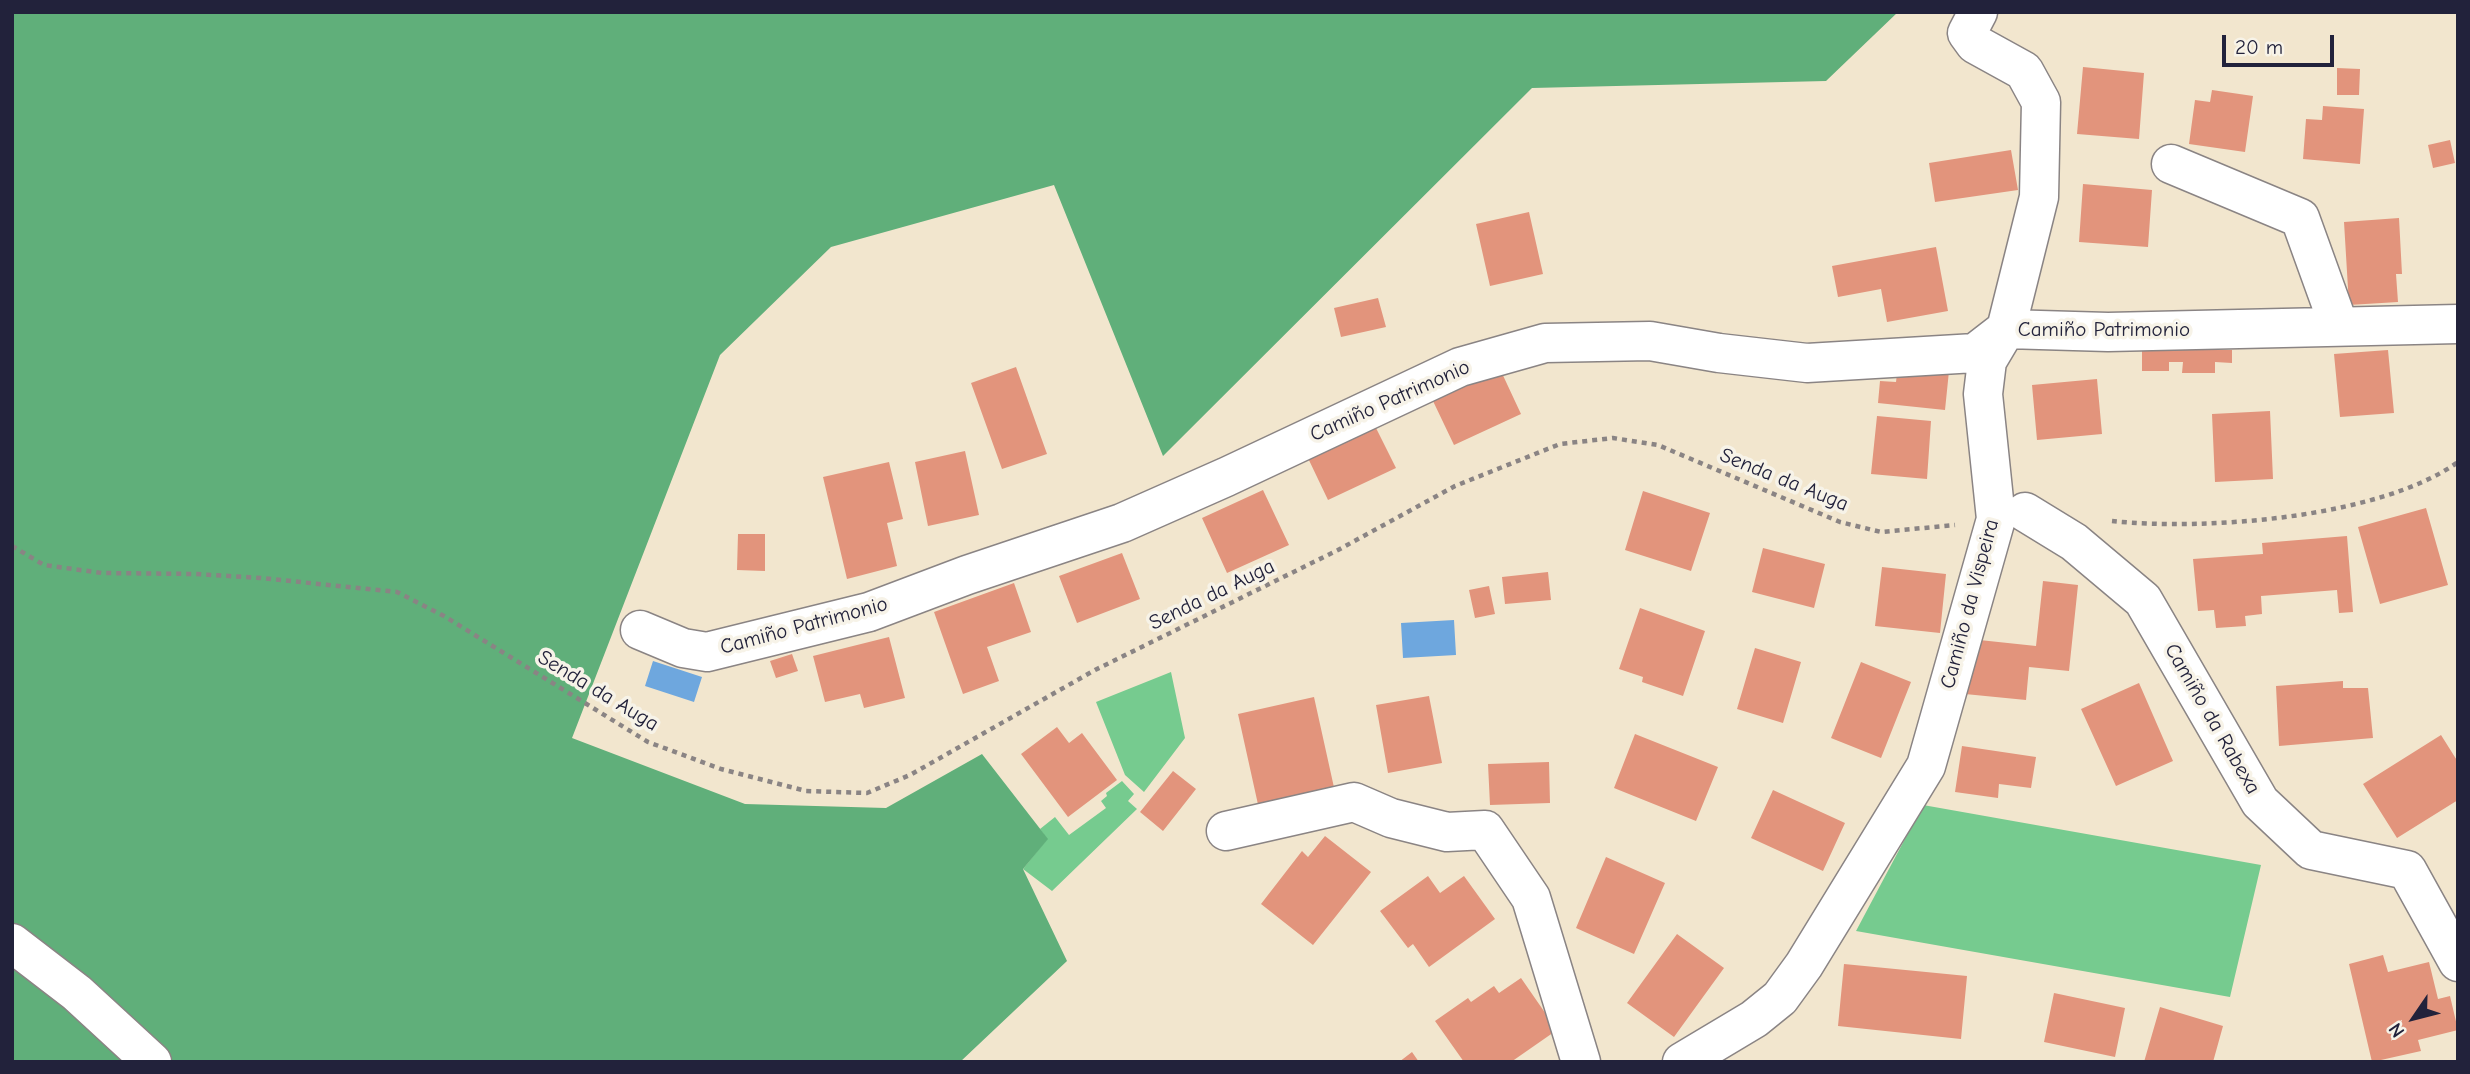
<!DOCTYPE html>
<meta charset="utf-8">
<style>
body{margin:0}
#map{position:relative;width:2470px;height:1074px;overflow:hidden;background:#f2e6ce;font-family:"Comic Neue",sans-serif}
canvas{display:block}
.frame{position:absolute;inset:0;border:14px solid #22223b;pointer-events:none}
.north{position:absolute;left:2379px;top:983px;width:70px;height:70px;-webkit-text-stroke:5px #f7f3e8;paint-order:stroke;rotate:235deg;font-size:19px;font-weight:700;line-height:28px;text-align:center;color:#22223b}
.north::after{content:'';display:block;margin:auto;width:24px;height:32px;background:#22223b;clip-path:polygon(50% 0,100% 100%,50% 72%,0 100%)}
.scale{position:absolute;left:2222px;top:35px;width:112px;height:32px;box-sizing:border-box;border:4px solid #22223b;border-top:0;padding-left:9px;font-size:21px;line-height:24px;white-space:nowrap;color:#22223b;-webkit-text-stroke:5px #f7f3e8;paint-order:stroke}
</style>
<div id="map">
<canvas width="2470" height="1074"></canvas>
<div class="frame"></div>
<div class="north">N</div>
<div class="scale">20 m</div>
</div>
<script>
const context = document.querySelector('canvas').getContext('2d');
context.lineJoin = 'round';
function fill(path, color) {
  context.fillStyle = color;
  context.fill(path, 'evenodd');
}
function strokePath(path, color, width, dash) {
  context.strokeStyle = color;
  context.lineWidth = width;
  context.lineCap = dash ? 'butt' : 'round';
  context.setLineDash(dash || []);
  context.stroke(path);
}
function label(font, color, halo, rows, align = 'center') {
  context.font = font + ' "Comic Neue",sans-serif';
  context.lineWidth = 7;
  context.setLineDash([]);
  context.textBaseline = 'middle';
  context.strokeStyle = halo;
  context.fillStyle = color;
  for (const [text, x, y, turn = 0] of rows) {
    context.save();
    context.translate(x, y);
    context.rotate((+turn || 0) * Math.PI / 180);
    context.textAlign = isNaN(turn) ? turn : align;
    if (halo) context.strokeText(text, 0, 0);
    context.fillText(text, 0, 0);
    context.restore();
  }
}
fill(new Path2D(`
 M1171 672 1185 738 1144 792 1125 775 1096 702Z
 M1122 781 1134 794 1128 801 1137 809 1052 891 1023 869 1047 839 1040 829 1055 817 1069 835 1106 808 1101 801 1107 796 1106 793Z
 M1923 805 2261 865 2230 997 1856 931Z`), '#76cb8f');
fill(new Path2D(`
 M12 12H1898L1826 81 1532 88 1163 456 1054 185 831 247 720 355 572 738 745 804 886 808 982 754 1048 839 1023 869 1067 961 960 1062H12Z`), '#60af7a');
fill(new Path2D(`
 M1454 620 1456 655 1403 658 1401 623Z
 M653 661 702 677 694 702 645 686Z`), '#6ea7de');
fill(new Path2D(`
 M2083 67 2144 73 2139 139 2077 134Z
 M2337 68 2360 69 2359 95H2337Z
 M2212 90 2253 96 2245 152 2189 144 2195 100 2210 102Z
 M2323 106 2364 109 2360 164 2303 159 2306 119 2322 120Z
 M2450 140 2455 163 2433 168 2428 145Z
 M2011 150 2018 190 1935 202 1929 163Z
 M2083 184 2152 190 2148 247 2079 242Z
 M1529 212 1543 274 1490 286 1476 224Z
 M2399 218 2402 274H2396L2398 302 2349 305 2344 222Z
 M1936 247 1948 311 1887 322 1881 289 1838 297 1832 266Z
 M1378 298 1386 327 1341 337 1334 308Z
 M2142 350H2232V363L2215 362V373H2182L2183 362H2169V371H2142Z
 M2388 350 2394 413 2340 417 2334 354Z
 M1898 365 1949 371 1945 410 1878 403 1880 381 1896 382Z
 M1016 367 1047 454 1002 469 971 383Z
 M1500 369 1521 414 1454 445 1433 401Z
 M2097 379 2102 434 2037 440 2032 385Z
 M2270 411 2273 479 2215 482 2212 414Z
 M1877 416 1931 421 1927 479 1871 474Z
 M1374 424 1396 468 1328 500 1307 456Z
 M965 451 979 515 928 526 915 462Z
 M889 462 903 519 887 523 897 566 847 579 823 477Z
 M1263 490 1289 545 1227 573 1202 518Z
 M1643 491 1710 513 1691 571 1625 550Z
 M2426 508 2448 585 2380 604 2358 527Z
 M738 534H765V571L737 570Z
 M2347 536 2353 612 2339 613 2337 590 2261 596 2262 614 2245 616 2246 626 2216 628 2214 610 2198 611 2193 559 2263 554 2262 543Z
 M1763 548 1825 564 1814 608 1752 592Z
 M1122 553 1140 599 1077 623 1059 576Z
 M1882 567 1946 574 1940 633 1875 626Z
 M1548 572 1551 600 1505 604 1502 577Z
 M2043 581 2078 585 2069 671 2029 667 2026 700 1965 694 1970 639 2036 646Z
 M1014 583 1031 632 987 647 999 681 963 694 934 612Z
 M1489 586 1495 614 1475 618 1469 590Z
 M1640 608 1705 631 1683 696 1642 682 1643 677 1619 669Z
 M889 637 905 698 864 708 860 694 825 702 813 656Z
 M1755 648 1801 662 1783 723 1737 709Z
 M792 654 798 671 776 678 770 661Z
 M1861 662 1911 682 1881 758 1831 738Z
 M2343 681V688H2368L2373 738 2279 746 2276 686Z
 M2139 683 2173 761 2116 786 2081 709Z
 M1429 696 1442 763 1388 773 1376 705Z
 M1314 697 1335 792 1259 809 1238 714Z
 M1057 727 1069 743 1082 733 1117 780 1068 817 1021 754Z
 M1635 734 1718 767 1696 821 1614 788Z
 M2441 735 2458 762V800L2397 838 2363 784Z
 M1962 746 2036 757 2031 788 1999 784 1998 798 1955 792Z
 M1549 762 1550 803 1490 805 1488 764Z
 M1173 771 1196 789 1163 831 1140 812Z
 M1773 790 1845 823 1823 871 1751 838Z
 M1325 836 1371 872 1313 945 1261 904 1302 851 1308 857Z
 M1606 857 1665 883 1634 954 1576 928Z
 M1428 876 1440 893 1464 876 1495 919 1429 967 1413 944 1408 948 1380 911Z
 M1677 934 1724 968 1674 1037 1627 1003Z
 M2383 955 2388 972 2429 962 2438 999 2450 996 2458 1030 2418 1040 2421 1051 2372 1062 2349 964Z
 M1844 964 1967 976 1961 1039 1838 1026Z
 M1521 978 1557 1030 1511 1062H1464L1435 1021 1468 998 1471 1002 1494 986 1499 993Z
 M2054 993 2125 1008 2115 1057 2044 1042Z
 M2160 1007 2223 1026 2213 1062H2144Z
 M1412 1052 1419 1062H1399Z`), '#e2947c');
const minor = new Path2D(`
 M2171 164 2300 218 2339 326
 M2025 512 2074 542 2143 600 2260 802 2311 850 2407 870 2458 962
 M640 630 683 648 707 652 869 612 967 575 1122 523 1226 477 1460 367 1545 343 1650 341 1719 353 1807 363 1975 353 2006 329 2108 332 2458 324
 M1226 831 1354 802 1391 818 1447 832 1485 830 1531 898 1581 1062
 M12 943 77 993 152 1062
 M1682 1062 1754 1019 1780 998 1804 965 1926 766 1996 519 1983 394 1987 361 2006 329 2039 197 2041 102 2024 71 1975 44 1967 33 1978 12`);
strokePath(minor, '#8a8484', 41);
strokePath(new Path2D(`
 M2112 521C2205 531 2380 518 2458 462
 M12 546 44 565 102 573 196 574 261 578 397 592 444 616 648 742 721 769 806 791 867 793 910 775 1095 670 1338 550 1455 486 1560 444 1613 438 1658 445 1840 522 1881 532 1955 525`), '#8a8484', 4.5, [5, 5]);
strokePath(minor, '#fff', 38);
label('21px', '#22223b', '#f7f3e8', [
 ["Camiño Patrimonio",2104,330],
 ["Camiño Patrimonio",1390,401,-24],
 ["Senda da Auga",1784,480,22],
 ["Senda da Auga",1212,595,-26],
 ["Camiño da Vispeira",1970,604,-75],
 ["Camiño Patrimonio",804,626,-15],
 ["Senda da Auga",598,691,31],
 ["Camiño da Rabexa",2212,719,60]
]);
</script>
